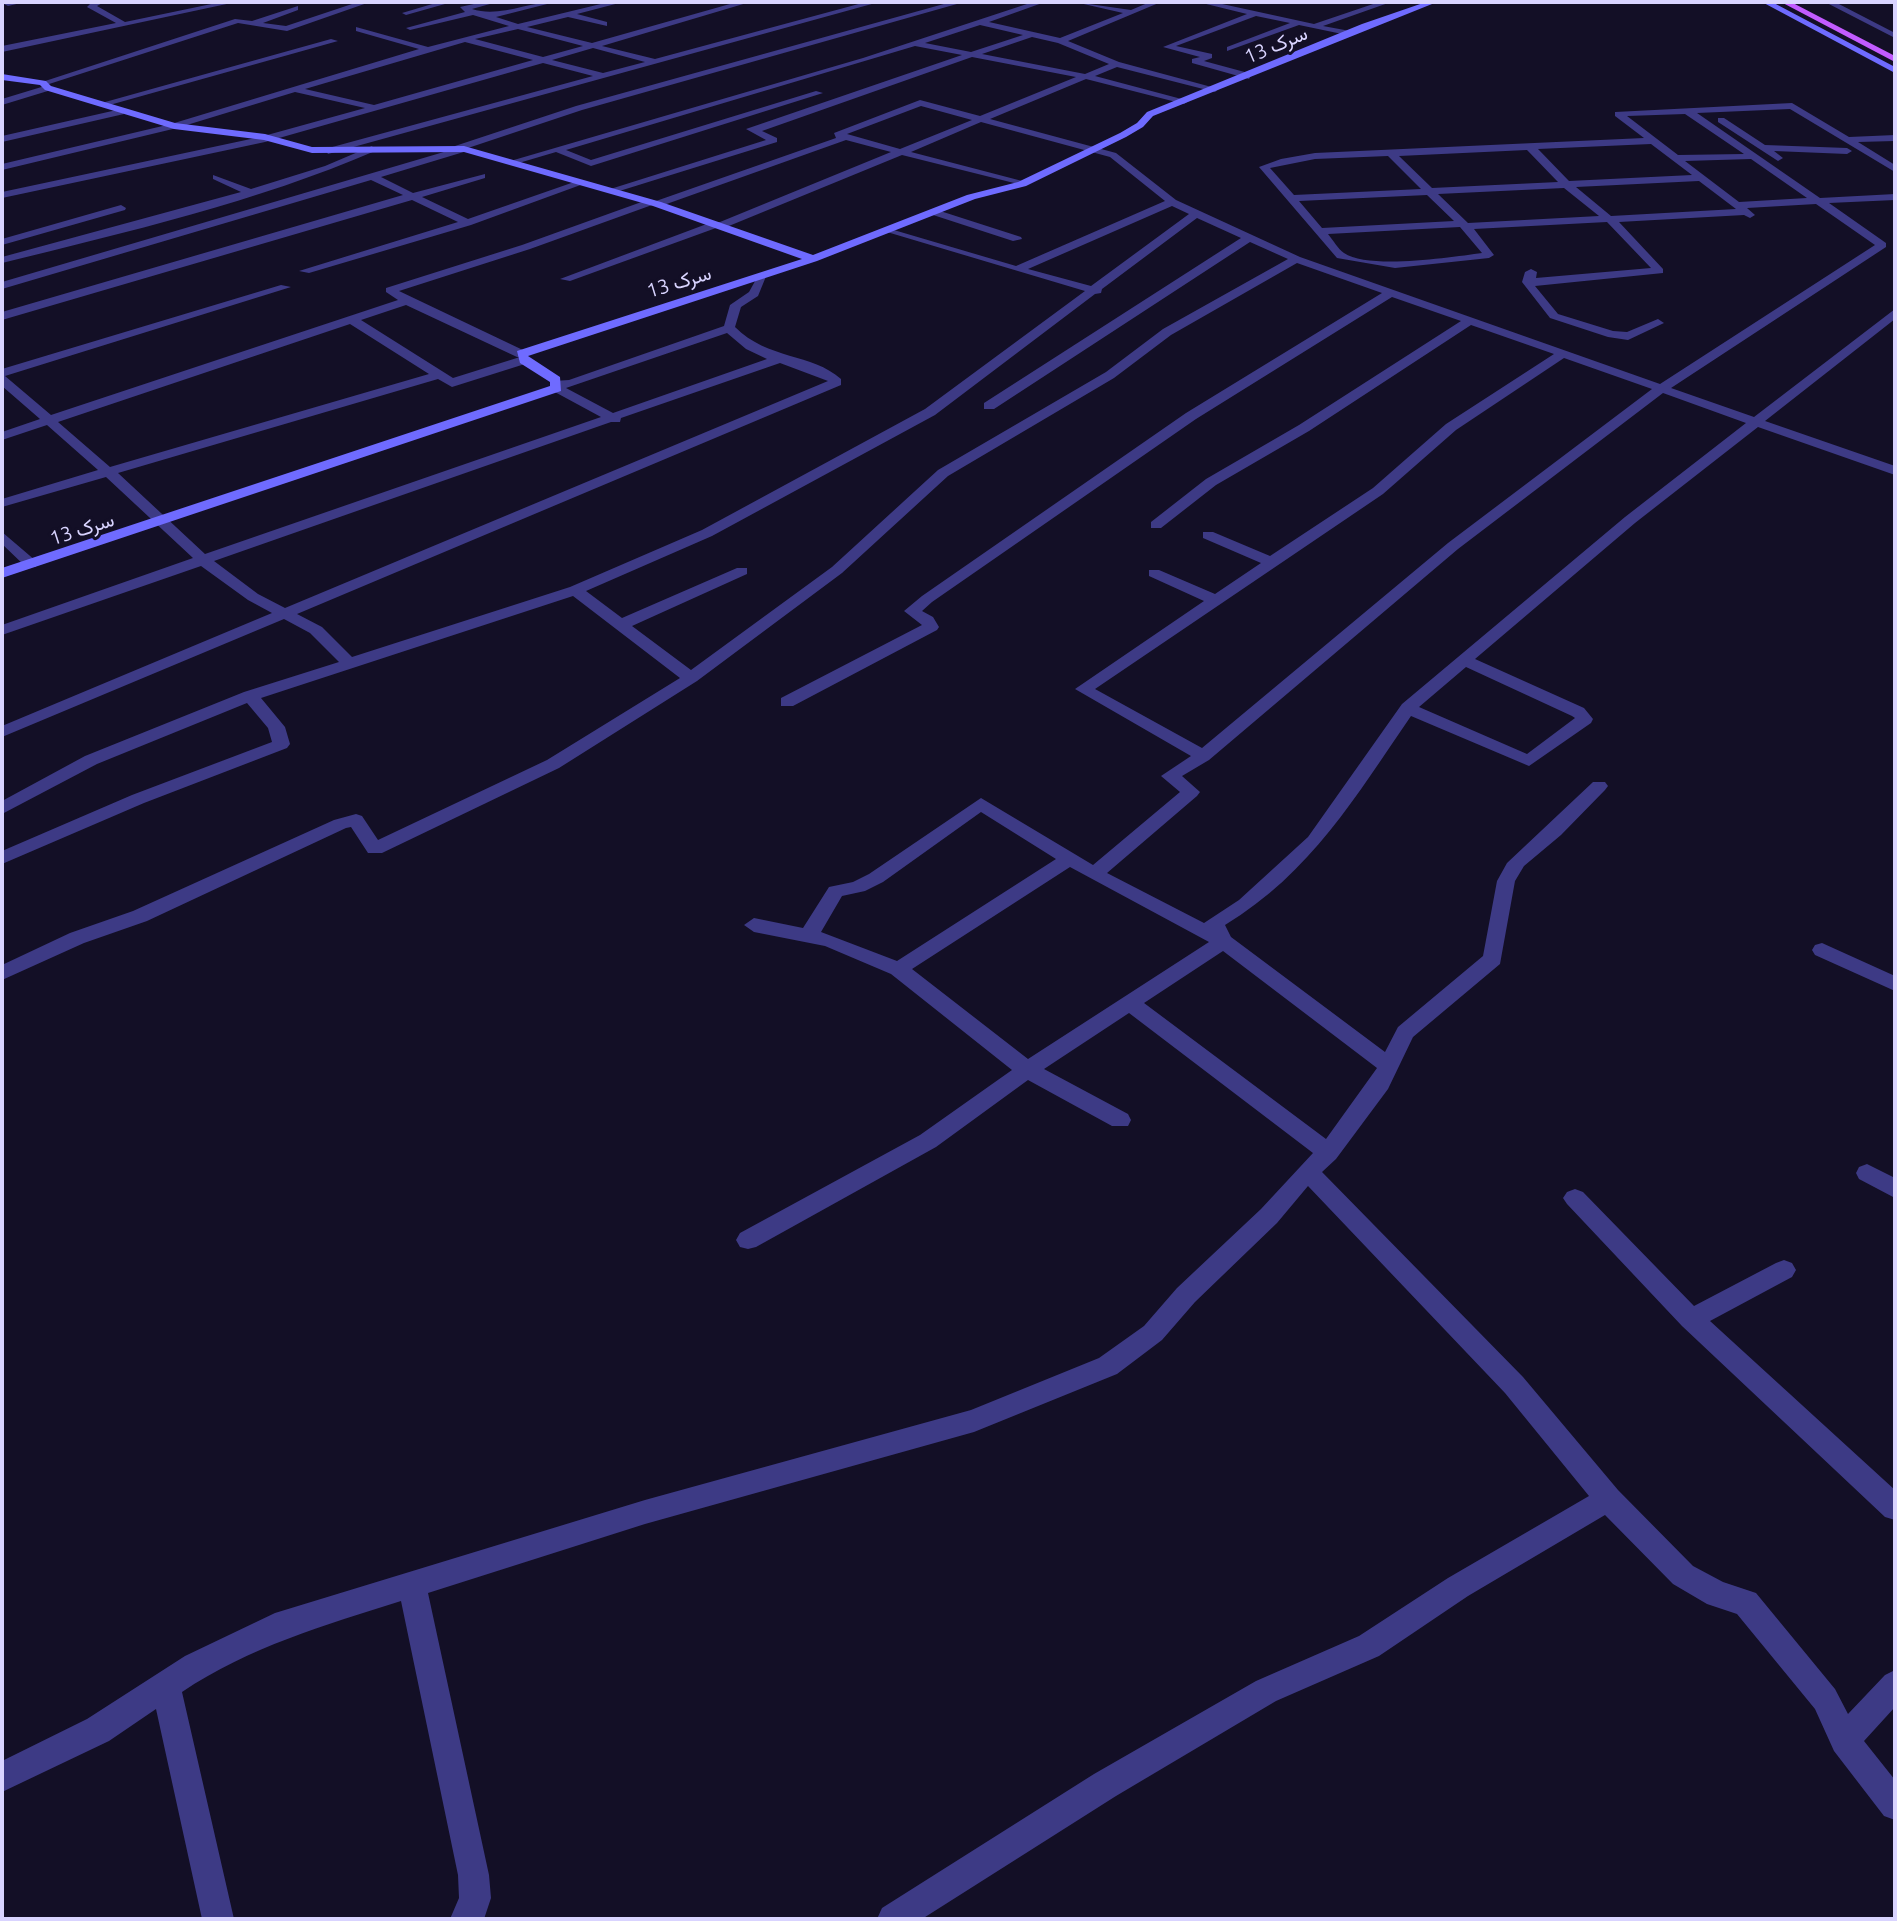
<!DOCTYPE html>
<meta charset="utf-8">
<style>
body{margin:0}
#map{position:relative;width:1897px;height:1921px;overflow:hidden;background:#130f26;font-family:Ubuntu,sans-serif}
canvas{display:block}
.frame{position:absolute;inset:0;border:4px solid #d9d4ff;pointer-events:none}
</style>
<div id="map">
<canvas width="1897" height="1921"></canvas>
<div class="frame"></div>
</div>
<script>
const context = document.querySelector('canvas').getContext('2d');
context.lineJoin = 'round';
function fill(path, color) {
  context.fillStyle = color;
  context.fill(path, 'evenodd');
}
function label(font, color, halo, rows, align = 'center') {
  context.font = font + ' Ubuntu,Vazirmatn,sans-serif';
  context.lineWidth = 6;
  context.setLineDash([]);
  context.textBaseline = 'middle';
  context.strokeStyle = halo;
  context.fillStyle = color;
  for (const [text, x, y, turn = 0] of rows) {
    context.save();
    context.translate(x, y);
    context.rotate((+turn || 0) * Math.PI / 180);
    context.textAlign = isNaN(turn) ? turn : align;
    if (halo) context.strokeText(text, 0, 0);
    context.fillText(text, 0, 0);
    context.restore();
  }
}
fill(new Path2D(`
 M7 2H25L8 6 4 4Z
 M92 2H104L97 6 125 22 221 2H236L2 52V46L116 23 87 7Z
 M358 2H370L287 31 238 23 46 85 39 83 235 19 252 21 298 6V10L263 23 286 26Z
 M439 2H452L406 15 402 13Z
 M483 2H497L472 9C499 18 527 2 555 2L496 17 518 24 609 2H623L577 14 607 22V26L568 17 527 27 592 43 737 2H750L602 46 655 59 866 2H879L328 154 325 149 593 76 543 63 265 142 2 198V192L260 137 365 108 295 92 177 128 2 170V164L171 124 419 49 356 31V27L428 47 509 26 473 15 410 30 406 28 465 12 460 7ZM518 29 583 46 543 57 475 39ZM465 42 533 60 374 105 305 89ZM593 48 645 62 603 73 552 60Z
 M951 2H964L582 110 468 148 467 151 381 177 413 193 485 174V178L422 197 468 219 577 181 586 183 471 225 309 273 299 271 458 222 412 200 2 320V312L403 195 371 180 2 289V282L454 149 455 146 576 106Z
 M1033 2H1045L989 22 1060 38 1123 13 1075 2 1131 10 1150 2H1161L1068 41 1119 62 1219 89 1215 92 1117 67 1095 76 1189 101 1184 104 1086 79 990 119 1116 153 1176 200 1300 257 1660 384 1875 245 1816 204 1747 208 1755 215 1750 218 1744 215 1619 222 1663 269V273L1535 286 1558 314 1613 331 1627 332 1658 319 1664 323 1628 340 1608 337 1550 318 1522 282 1525 272 1531 269 1537 272 1536 278 1651 268 1607 222 1474 229 1494 255 1489 258 1395 268 1337 258 1259 167 1281 159 1315 153 1644 138 1615 116V112L1792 103 1849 137 1895 135V141L1858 142 1895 165V172L1790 109 1697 113 1820 198 1895 194V200L1829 203 1886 243V247L1671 388 1754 417 1895 309V319L1765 421 1895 466V475L1758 427 1635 523 1475 659 1584 708 1593 719 1591 723 1529 766 1411 716C1356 796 1311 873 1225 925L1231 937 1385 1052 1398 1027 1483 956 1497 881 1507 863 1593 782H1605L1608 786 1605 790 1561 835 1524 866 1515 881 1500 964 1413 1037 1388 1089 1336 1159 1322 1172 1523 1377 1618 1490 1693 1566 1723 1582 1756 1593 1835 1689 1848 1714 1885 1675 1895 1670V1707L1864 1741 1895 1780V1820L1884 1816 1834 1751 1815 1709 1737 1614 1707 1604 1673 1584 1605 1515 1468 1596 1379 1656 1276 1701 1116 1796 922 1919H877L882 1908 1094 1774 1256 1681 1359 1636 1448 1578 1589 1496 1505 1393 1308 1186 1277 1223 1195 1302 1162 1340 1117 1374 974 1432 645 1524 428 1593 489 1875 491 1898 484 1919H450L459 1898 458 1875 401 1601C325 1625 249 1647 182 1692L234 1919H202L156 1709 109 1741 2 1792V1761L87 1719 185 1656 275 1613 645 1500 971 1410 1099 1358 1144 1326 1177 1288 1261 1209 1313 1153 1129 1013 1044 1069 1128 1114 1131 1120 1128 1126H1112L1028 1080 936 1147 756 1247 748 1249 740 1247 736 1240 740 1233 920 1135 1012 1070 891 974 825 946 754 932 744 925 754 918 803 928 829 887 853 882 869 874 981 798 1093 865 1180 792 1161 776 1191 756 1075 689 1204 601 1149 576V570H1159L1215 594 1261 563 1203 538V532H1213L1270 556 1373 488 1446 424 1554 354 1471 325 1309 431 1216 485 1161 528H1151V522L1206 479 1299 425 1461 321 1392 297 1196 419 932 602 922 611 933 617 939 627 937 630 793 706H781V698L922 625 904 611 922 596 1186 413 1382 293 1297 263 1171 335 1114 378 948 476 842 573 697 681 559 768 382 853H368L351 827 346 828 147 921 84 943 2 980V965L70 933 133 911 334 820 356 814 362 816 378 840 547 760 680 678 573 596 261 698 285 727 290 744 287 748 144 803 2 864V851L132 795 272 742 268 728 247 703 97 764 2 814V801L85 756 244 692 339 662 310 633 284 619 2 737V726L272 613 248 600 201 566 2 635V625L193 558 106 477 2 507V499L98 470 47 425 2 440V432L40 419 2 386V369L281 285 291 287 5 376 51 415 398 300 386 292V288L522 245 647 200 656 201 836 138 834 133 920 100 980 116 1076 77 972 57 762 131 777 138V142L613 193 604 191 766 140 746 129 962 55 915 46 566 150 591 160 816 91 823 93 591 166 556 152 512 165 507 162 863 58ZM980 25 1023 35 971 52 925 43ZM1032 37 1058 43 1109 64 1085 74 982 54ZM921 106 972 120 900 149 847 134ZM1685 114 1744 154 1678 155 1627 116ZM981 122 1110 157 1165 201 1016 266 887 228V232L1085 291 925 409 702 530 570 587 352 657 322 627 297 614 841 385V379C812 353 768 360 735 327L741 307 758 296 767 274H759L749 292 730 305 724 326 569 380 554 381 553 391 601 417 205 554 118 473 438 379 452 387 528 363 525 351 399 291 530 249 652 205 661 206 846 140 891 152 720 222H712L560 279 570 281 716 228H724L902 155 1026 186V182L911 152ZM1651 144 1692 175 1569 181 1538 149ZM1527 150 1558 182 1432 188 1399 156ZM1388 156 1421 189 1294 195 1270 168 1315 159ZM1751 159 1807 198 1739 202 1685 161ZM1699 181 1736 209 1611 216 1576 187ZM1564 188 1599 216 1468 223 1438 194ZM1427 195 1454 221 1322 228 1299 201ZM1172 206 1189 214 1091 286 1028 269ZM1197 218 1241 238 984 403V409H994L1250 242 1288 259 1163 329 1106 372 938 470 832 567 691 670 632 626 747 574V568H737L622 618 586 591 712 536 935 415 1095 294 1101 293 1102 289ZM1460 227 1482 253C1452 257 1369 270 1344 253 1338 249 1333 240 1328 234ZM406 305 517 357H520L453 378 361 320ZM350 324 429 374 110 467 58 422ZM727 333 746 349 767 359 613 413 566 388ZM1564 358 1652 389 1448 543 1202 748 1095 689 1383 494 1456 430ZM780 363 828 381 285 608 258 594 214 561 611 422H620L621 418ZM1663 393 1746 423 1625 517 1402 704 1308 837 1239 900 1204 923 1107 873 1197 796 1200 792 1182 776 1209 760 1458 549ZM1466 667 1572 716 1575 718 1527 754 1419 707ZM981 812 1056 859 897 961 821 932 842 896 865 891 883 882ZM1070 867 1209 942 1028 1059 912 969ZM1223 951 1377 1068 1326 1139 1144 1003Z
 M1198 2H1213L1314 24 1379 2H1391L1323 26 1350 31 1347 35 1299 25 1227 51V47L1290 23 1256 16 1176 46 1212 54V58L1204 61 1252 74 1249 79 1192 63V59L1200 57 1163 47 1247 14Z
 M1825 2H1835L1895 33V38Z
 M331 39 338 41 106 106 98 104Z
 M48 85 51 90 2 105V99Z
 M121 109 124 114 2 142V136Z
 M1718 118H1724L1765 145 1847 148 1852 151 1847 154 1774 151 1783 158 1778 161 1718 122Z
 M372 146 375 151C257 202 127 232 2 263V257L241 192 213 179V175L251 189 325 166Z
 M121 205 126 208 125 210 2 245V239Z
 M934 209 1021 237 1022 239 1013 241 930 214 929 212Z
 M2 532 36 561V567H26L2 544Z
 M1822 943 1895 976V991L1815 955 1812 950 1815 945Z
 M1867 1164 1895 1178V1198L1859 1179 1856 1173 1859 1167Z
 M1575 1189 1583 1192 1694 1306 1776 1263 1784 1260 1792 1263 1796 1270 1792 1277 1710 1321 1895 1490V1520L1885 1517 1682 1326 1567 1204 1563 1198 1567 1192Z`), '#3d3a85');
fill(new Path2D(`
 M1426 2H1437L1153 116 1143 127 1126 137 1026 186 975 199 817 261 528 356 560 377 561 391 2 578V568L550 386V382L520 363 517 351 802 259 653 206 464 152 312 153 264 140 174 129 45 90 40 85 2 80V74L46 81 51 86 175 123 265 134 312 147 464 146 661 202 813 255 967 195 1018 182 1120 133 1137 123 1147 112 1362 24Z
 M1762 2H1772L1895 67V73Z`), '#6f6bff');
fill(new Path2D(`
 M1781 2H1791L1895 56V62Z`), '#c25bff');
label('20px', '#d9d4ff', '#130f26', [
 ["سرک 13",1276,45,-23],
 ["سرک 13",679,282,-17],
 ["سرک 13",82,529,-18]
]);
</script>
